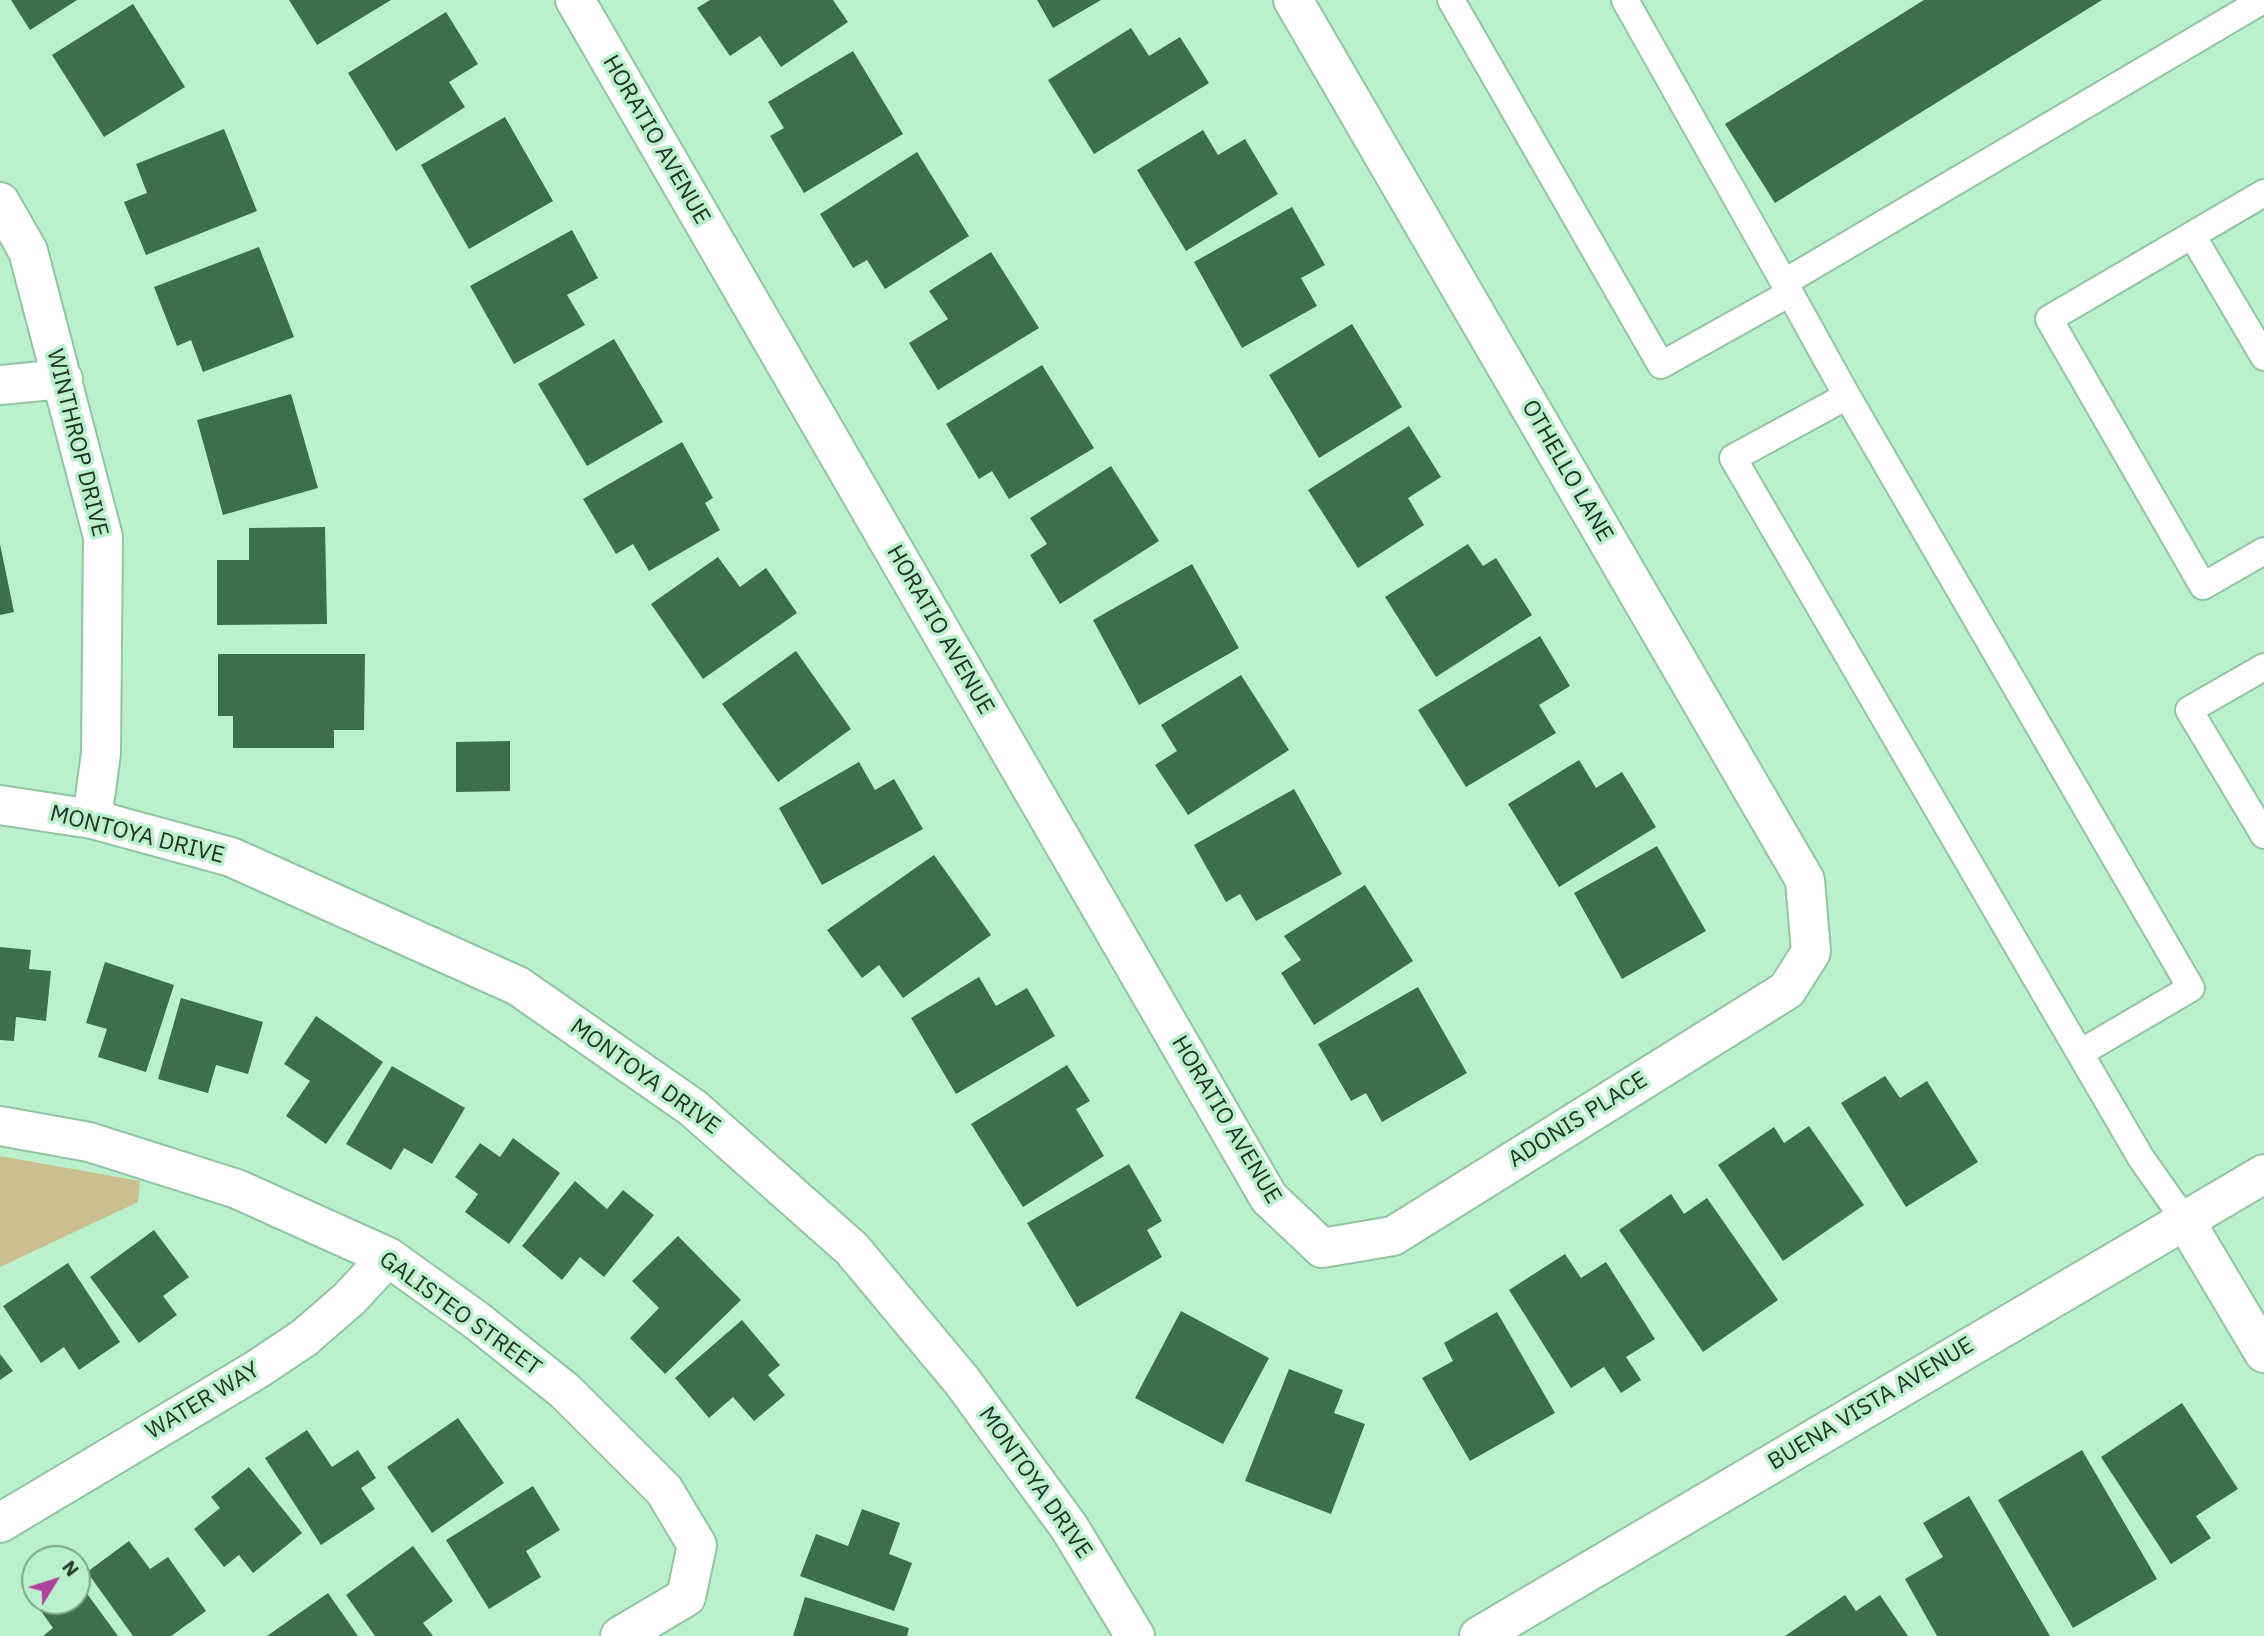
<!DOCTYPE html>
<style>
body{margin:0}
#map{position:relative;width:2264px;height:1636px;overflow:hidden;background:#bbf0cc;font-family:"IBM Plex Sans",sans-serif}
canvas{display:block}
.north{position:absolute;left:21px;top:1545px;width:70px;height:70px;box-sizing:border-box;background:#bbf0cc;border:2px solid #7da58a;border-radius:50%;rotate:52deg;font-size:19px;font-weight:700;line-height:28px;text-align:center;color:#203527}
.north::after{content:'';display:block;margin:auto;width:24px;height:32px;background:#b1419e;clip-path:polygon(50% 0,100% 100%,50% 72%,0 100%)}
</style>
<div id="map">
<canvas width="2264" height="1636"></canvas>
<div class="north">N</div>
</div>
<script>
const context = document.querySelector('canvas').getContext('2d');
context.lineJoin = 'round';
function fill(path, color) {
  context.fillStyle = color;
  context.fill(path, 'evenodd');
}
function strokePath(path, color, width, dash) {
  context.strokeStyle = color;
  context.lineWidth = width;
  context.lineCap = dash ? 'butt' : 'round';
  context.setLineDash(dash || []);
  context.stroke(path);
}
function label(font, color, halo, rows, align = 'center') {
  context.font = font + ' "IBM Plex Sans",sans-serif';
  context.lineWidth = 7;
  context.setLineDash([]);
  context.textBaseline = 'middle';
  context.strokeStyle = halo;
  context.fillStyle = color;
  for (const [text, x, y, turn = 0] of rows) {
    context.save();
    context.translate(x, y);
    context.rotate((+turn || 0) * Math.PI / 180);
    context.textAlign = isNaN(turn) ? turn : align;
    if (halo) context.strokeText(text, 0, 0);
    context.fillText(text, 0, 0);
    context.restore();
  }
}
fill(new Path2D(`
 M0 1156 140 1181 138 1202 0 1267Z`), '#ccbf8f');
fill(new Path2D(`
 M11 0H77L30 30Z
 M289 0H391L317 45Z
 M710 0H833L848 22 781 67 760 36 730 56 697 8Z
 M1037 0H1101L1053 28Z
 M1924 0H2102L1775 203 1725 124Z
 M133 4 185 87 104 137 52 55Z
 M446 12 478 64 449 82 465 107 396 151 348 73Z
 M1131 28 1149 56 1180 37 1209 83 1094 154 1048 80Z
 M853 51 903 134 804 193 770 136 784 128 768 102Z
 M505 117 553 201 469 249 421 165Z
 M224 129 257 211 146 255 124 202 147 193 136 164Z
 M1203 130 1218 155 1245 139 1278 194 1186 251 1137 170Z
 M917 152 969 236 885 289 867 260 853 268 820 214Z
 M1292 207 1325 265 1301 278 1317 306 1242 348 1194 262Z
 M572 230 598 278 567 295 585 325 514 364 470 286Z
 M259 247 294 337 203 372 191 340 177 346 154 287Z
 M991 252 1039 328 938 390 909 343 948 319 929 291Z
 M1352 324 1402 407 1319 458 1269 375Z
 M614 339 663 422 587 466 538 384Z
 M1042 365 1094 448 1009 499 992 471 979 479 946 424Z
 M291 394 318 488 223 515 197 420Z
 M1409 426 1441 477 1408 498 1424 525 1358 568 1308 490Z
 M682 442 713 498 705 503 720 530 649 571 633 544 616 554 583 499Z
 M1111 466 1159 541 1060 604 1030 555 1047 544 1030 518Z
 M325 527 327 624 217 625V560H249V528Z
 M0 544 14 612 0 615Z
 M1468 544 1483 566 1496 558 1532 615 1436 677 1385 597Z
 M718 557 740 587 766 568 797 613 703 679 651 604Z
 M1192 564 1239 648 1139 705 1093 620Z
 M1540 636 1570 686 1539 705 1556 733 1466 787 1418 710Z
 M796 651 851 729 778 782 722 704Z
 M218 654H365L364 730H334V748H233V716H218Z
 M1241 675 1289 750 1188 815 1155 765 1177 751 1161 725Z
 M510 741V791L456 792V742Z
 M1579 760 1596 788 1622 772 1656 827 1559 887 1508 804Z
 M859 762 875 790 894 779 923 829 822 885 779 808Z
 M1294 789 1342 874 1256 921 1240 894 1226 902 1194 845Z
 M1657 846 1706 931 1622 979 1574 893Z
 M934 855 991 935 903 998 879 965 862 978 827 930Z
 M1365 885 1413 961 1314 1025 1281 973 1301 960 1284 936Z
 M0 947 31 950 29 969 51 971 46 1021 16 1017 14 1041 0 1040Z
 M105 962 174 985 146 1072 98 1057 107 1029 86 1023Z
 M979 977 996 1006 1027 988 1055 1036 956 1094 911 1018Z
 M1418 987 1467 1073 1382 1122 1366 1093 1351 1101 1318 1044Z
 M181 998 263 1022 248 1074 216 1065 208 1093 158 1079Z
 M316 1016 383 1062 326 1144 286 1116 310 1081 284 1064Z
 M1067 1065 1090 1101 1076 1109 1104 1156 1023 1207 971 1124Z
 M392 1066 465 1108 432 1164 404 1148 391 1170 346 1144Z
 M1885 1076 1900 1098 1927 1081 1978 1162 1906 1207 1841 1103Z
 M1809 1126 1864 1205 1783 1261 1718 1165 1774 1127 1784 1143Z
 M513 1138 560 1173 509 1244 465 1212 478 1194 455 1177 480 1143 500 1157Z
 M1129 1164 1162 1221 1147 1230 1162 1257 1077 1307 1027 1223Z
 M575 1181 607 1209 623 1190 654 1215 604 1277 580 1257 562 1280 522 1246Z
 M1671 1194 1684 1214 1707 1198 1778 1300 1703 1352 1619 1230Z
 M154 1230 189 1277 163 1296 177 1315 139 1343 90 1277Z
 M678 1236 741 1300 665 1374 630 1338 659 1308 632 1281Z
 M1565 1254 1581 1278 1606 1262 1655 1339 1626 1357 1641 1380 1621 1393 1604 1367 1571 1388 1509 1290Z
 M68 1263 120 1342 79 1370 64 1347 41 1363 3 1306Z
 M1181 1311 1269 1358 1223 1444 1135 1398Z
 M1497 1312 1555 1413 1470 1461 1422 1378 1453 1361 1444 1343Z
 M742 1320 780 1365 768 1375 785 1395 754 1421 733 1397 709 1418 675 1378Z
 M0 1354 13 1371 0 1380Z
 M1289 1369 1343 1390 1334 1413 1365 1424 1331 1514 1245 1481Z
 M2182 1403 2238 1489 2196 1516 2211 1538 2171 1564 2101 1457Z
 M458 1418 504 1483 432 1533 387 1467Z
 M307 1430 332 1467 358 1450 376 1478 361 1488 375 1509 321 1545 265 1458Z
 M2082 1450 2157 1579 2073 1628 1998 1500Z
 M249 1467 302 1533 253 1573 239 1555 224 1567 194 1529 220 1508 211 1497Z
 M533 1486 560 1530 526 1551 541 1577 489 1609 446 1540Z
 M1969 1496 2050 1636H1937L1905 1579 1943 1557 1923 1523Z
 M862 1509 900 1523 889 1554 912 1563 894 1611 800 1576 816 1534 848 1546Z
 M129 1541 150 1569 168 1557 206 1611 171 1636H133L87 1572Z
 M413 1546 453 1601 423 1623 433 1636H375L346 1595Z
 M77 1580 118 1636H43L53 1628 31 1597 35 1594V1601H77Z
 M328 1593 358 1636H267Z
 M1845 1595 1856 1611 1880 1595 1908 1636H1785Z
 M805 1597 909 1628 907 1636H793Z`), '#3d6e4f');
const service = new Path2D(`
 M1451 0 1661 365 1790 293 1625 0
 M2264 193 2049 319 2203 586 2264 551
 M2192 235 2264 357
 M1785 282 2263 0
 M1790 293 1847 396
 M2264 667 2189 710 2264 835
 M2080 1053 2191 988 1847 396 1733 458 2141 1158 2184 1219`);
const minor = new Path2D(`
 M575 0 1269 1198 1322 1248 1393 1236 1787 990 1811 952 1805 880 1293 0
 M0 202 28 251 103 537 101 753 92 819
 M0 385 63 379
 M0 1126 89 1142 237 1189 388 1257 476 1320 565 1391 664 1490 697 1545 686 1597 620 1636
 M2184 1219 2264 1353
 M0 1523 256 1370 304 1338 349 1299 388 1257
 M1479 1636 2264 1174`);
const tertiary = new Path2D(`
 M0 805 92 819 231 857 518 986 693 1108 852 1249 962 1381 1069 1527 1135 1636`);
strokePath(service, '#91c5a2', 30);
strokePath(minor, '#91c5a2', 42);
strokePath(tertiary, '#91c5a2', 42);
strokePath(service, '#fff', 26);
strokePath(minor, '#fff', 38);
strokePath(tertiary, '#fff', 38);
label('23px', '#203527', '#bbf0cc', [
 ["HORATIO AVENUE",656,140,60],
 ["WINTHROP DRIVE",77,443,76],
 ["OTHELLO LANE",1567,471,60],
 ["HORATIO AVENUE",940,630,60],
 ["MONTOYA DRIVE",137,835,14],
 ["MONTOYA DRIVE",645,1077,36],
 ["HORATIO AVENUE",1226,1120,59],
 ["ADONIS PLACE",1578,1120,-32],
 ["GALISTEO STREET",460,1314,36],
 ["WATER WAY",203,1401,-31],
 ["BUENA VISTA AVENUE",1871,1404,-31],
 ["MONTOYA DRIVE",1035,1483,55]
]);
</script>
